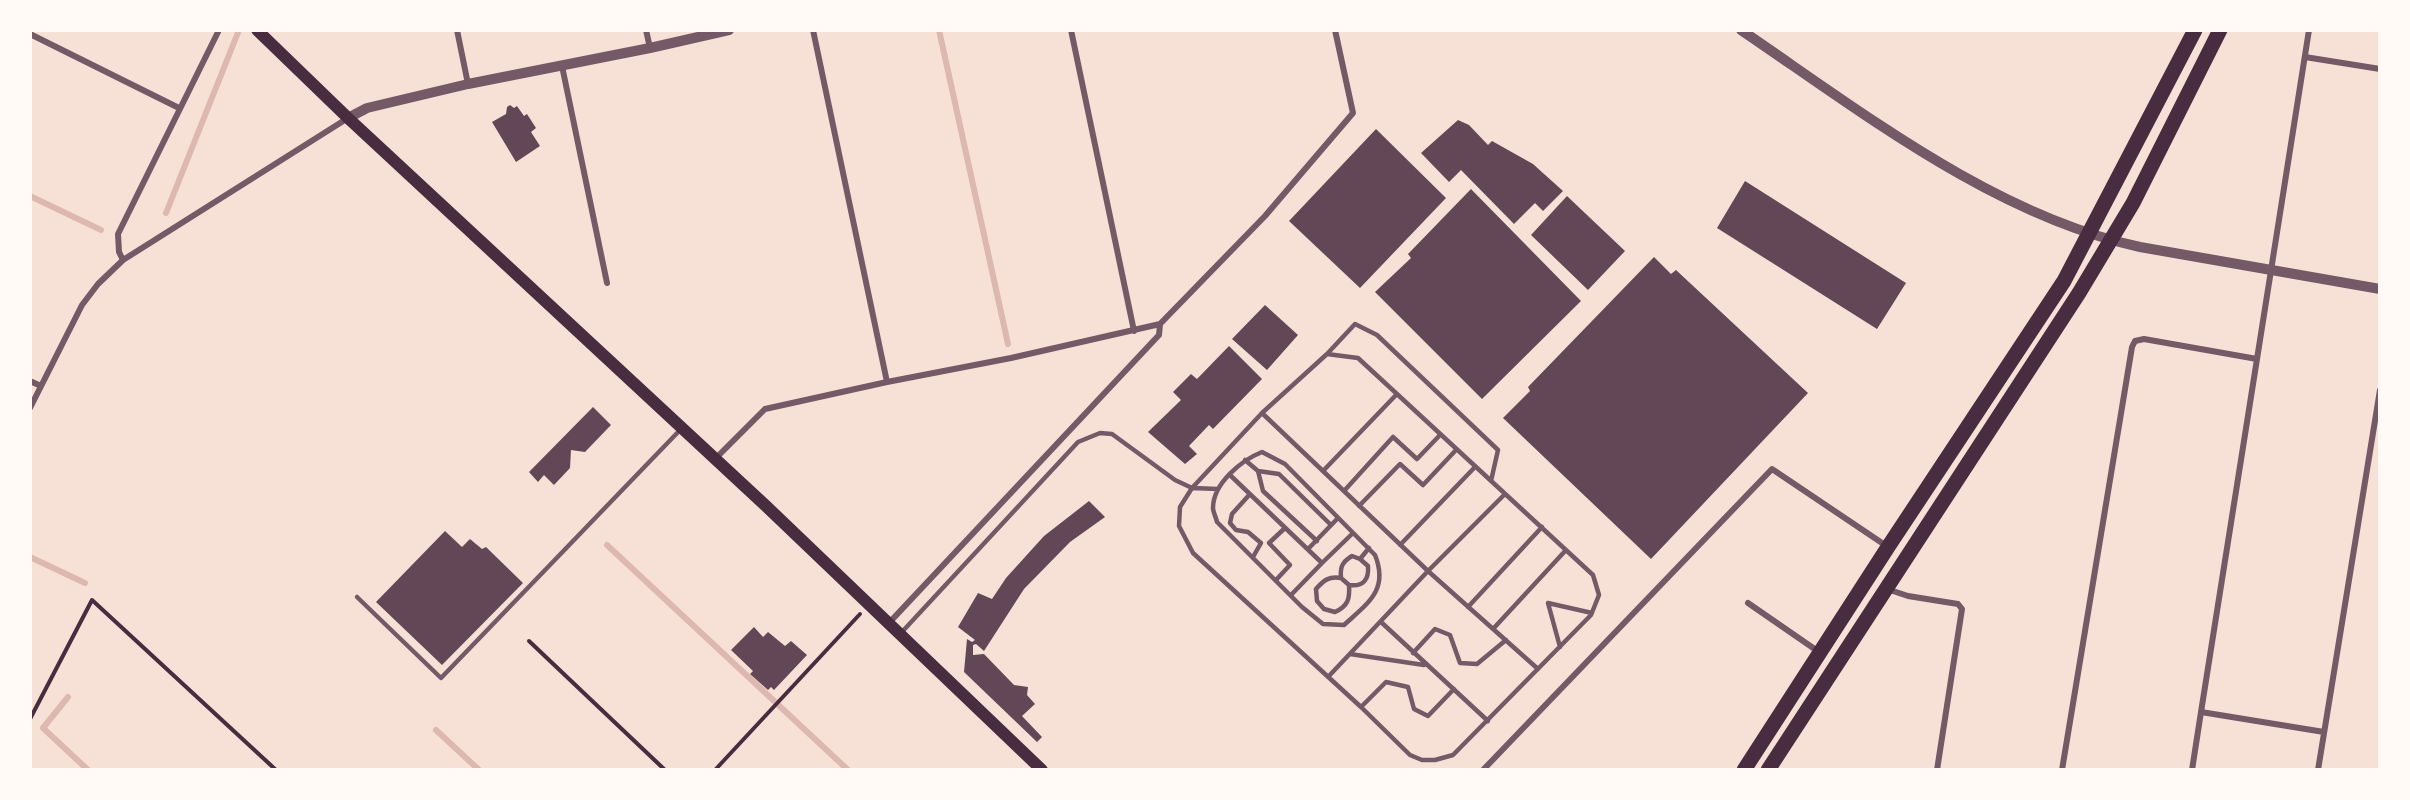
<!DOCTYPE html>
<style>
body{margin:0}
#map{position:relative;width:2410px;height:800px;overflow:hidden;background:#f7e1d7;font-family:"Roboto Serif",serif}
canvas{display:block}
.frame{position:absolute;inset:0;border:32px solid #fffaf5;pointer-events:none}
</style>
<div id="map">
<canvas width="2410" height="800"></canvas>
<div class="frame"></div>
</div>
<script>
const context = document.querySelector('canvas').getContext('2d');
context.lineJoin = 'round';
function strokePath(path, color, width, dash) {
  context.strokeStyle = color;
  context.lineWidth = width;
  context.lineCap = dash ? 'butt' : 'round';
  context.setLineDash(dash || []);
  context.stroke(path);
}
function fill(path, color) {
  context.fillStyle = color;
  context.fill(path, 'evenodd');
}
strokePath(new Path2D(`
 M939 30 1008 344
 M30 196 101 230
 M166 213 239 30
 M607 545 848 770
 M30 557 85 583
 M68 697 43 728 88 770
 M436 730 479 770`), '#dcb8b0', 6);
fill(new Path2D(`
 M510 105 514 108 517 106 524 116 527 114 536 128 531 132 540 146 516 162 492 122 506 114 507 107Z
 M1458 120 1469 125 1488 145 1492 141 1533 164 1563 191 1543 211 1535 203 1514 224 1461 170 1449 182 1421 153Z
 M1376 129 1446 198 1360 288 1289 221Z
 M1745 181 1906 283 1877 329 1717 228Z
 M1471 189 1581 301 1482 399 1375 292 1411 258 1408 254Z
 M1567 196 1625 251 1588 290 1531 235Z
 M1654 257 1671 274 1676 270 1808 393 1651 559 1503 418 1530 391 1528 387Z
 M1265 305 1298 335 1267 370 1232 339Z
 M1229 346 1262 379 1213 429 1209 425 1189 446 1197 454 1185 464 1148 432 1181 400 1173 392 1191 374 1197 379Z
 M593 407 611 425 585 452 571 450 570 468 554 485 544 475 538 482 529 472Z
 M1089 501 1105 517 1070 542 1024 589 984 651 976 644 973 645V655L984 654 1014 685 1028 687 1027 695 1035 704 1022 716 1042 737 1037 742 964 672 967 639 972 642 975 640 958 627 978 593 992 599 1006 578 1044 536Z
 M445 531 462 547 470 539 482 549 486 547 523 583 442 665 376 602Z
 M754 627 763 637 768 632 785 646 791 641 807 655 774 690 771 687 768 690 750 674 753 671 731 650Z`), '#644757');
strokePath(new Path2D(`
 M529 641 665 770
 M30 719 92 600 276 770
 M715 770 860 614`), '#4a2c40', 4);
strokePath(new Path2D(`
 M1327 354 1358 358 1593 575 1599 595 1591 615 1453 755 1435 760H1422L1410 755 1361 707 1193 553 1179 526 1180 507 1192 488 1262 413Z
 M1327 354 1355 324 1377 335 1498 450 1491 481
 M1262 413 1428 571 1538 669
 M1262 452 1285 464 1375 555C1389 590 1368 603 1344 625L1323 624 1302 607 1217 522C1216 517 1213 512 1213 508 1213 483 1242 460 1262 452Z
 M1245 460 1258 471 1279 474 1331 525
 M1258 471 1263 491 1317 541
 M1323 471 1396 395
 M1231 476 1322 563 1291 595
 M1344 491 1393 437 1417 459 1440 435
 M1250 494 1232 514 1230 523 1236 530 1248 532 1261 543 1253 557
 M1359 506 1400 464 1423 485 1456 450
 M1400 545 1475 467
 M1308 549 1338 518
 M1322 563 1353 533
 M1341 578C1329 576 1324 580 1316 589L1317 601 1324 609 1335 612C1348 606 1350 599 1349 585L1341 578C1340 567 1342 562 1352 556L1360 559 1369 548
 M1276 580 1290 565 1269 543 1285 528
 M1349 585C1364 587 1369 579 1368 566L1360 559
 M357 597 441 678 681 429
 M1468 607 1542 527
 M1381 622 1488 721
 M1493 629 1566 550
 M901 633 1078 442 1100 433 1112 434 1175 480 1192 488 1218 489
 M1560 647 1548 603 1592 613
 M1413 653 1435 629 1450 635 1460 663 1477 664 1506 640
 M1350 654 1424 665
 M1328 677 1428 571 1505 494
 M1361 707 1386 682 1408 687 1414 709 1428 716 1454 689`), '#755966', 4.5);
strokePath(new Path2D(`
 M457 30 468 84
 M646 30 650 48
 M813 30 887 382
 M1071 30 1134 331
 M30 34 179 108
 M2305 57 2380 69
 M562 66 607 283
 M123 260 119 252 118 234 219 30
 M2257 359 2201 712 2324 732
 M30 381 41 386
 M30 408 82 305 98 284 123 260 348 118
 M716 458 765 409 887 382 1011 358 1160 324 1265 216 1353 113 1335 30
 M1887 589 1908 596 1958 604 1962 609 1937 770
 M1748 603 1819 652
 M888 624 1159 335 1160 324
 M1483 770 1772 469 1888 547
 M2062 770 2132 347 2135 341 2144 339 2257 359 2309 30
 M2192 770 2201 712
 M2318 770 2380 390`), '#755966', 6);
strokePath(new Path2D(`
 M1741 30C1862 112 1995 216 2140 247L2380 289
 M348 118 367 108 468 84 650 48 729 30`), '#755966', 10);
strokePath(new Path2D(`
 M257 30 348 118 766 506 1042 770`), '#4a2c40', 12);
strokePath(new Path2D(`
 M1744 770 1888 547 2064 281 2195 30
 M1768 770 2079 293 2133 203 2220 30`), '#4a2c40', 15);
</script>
